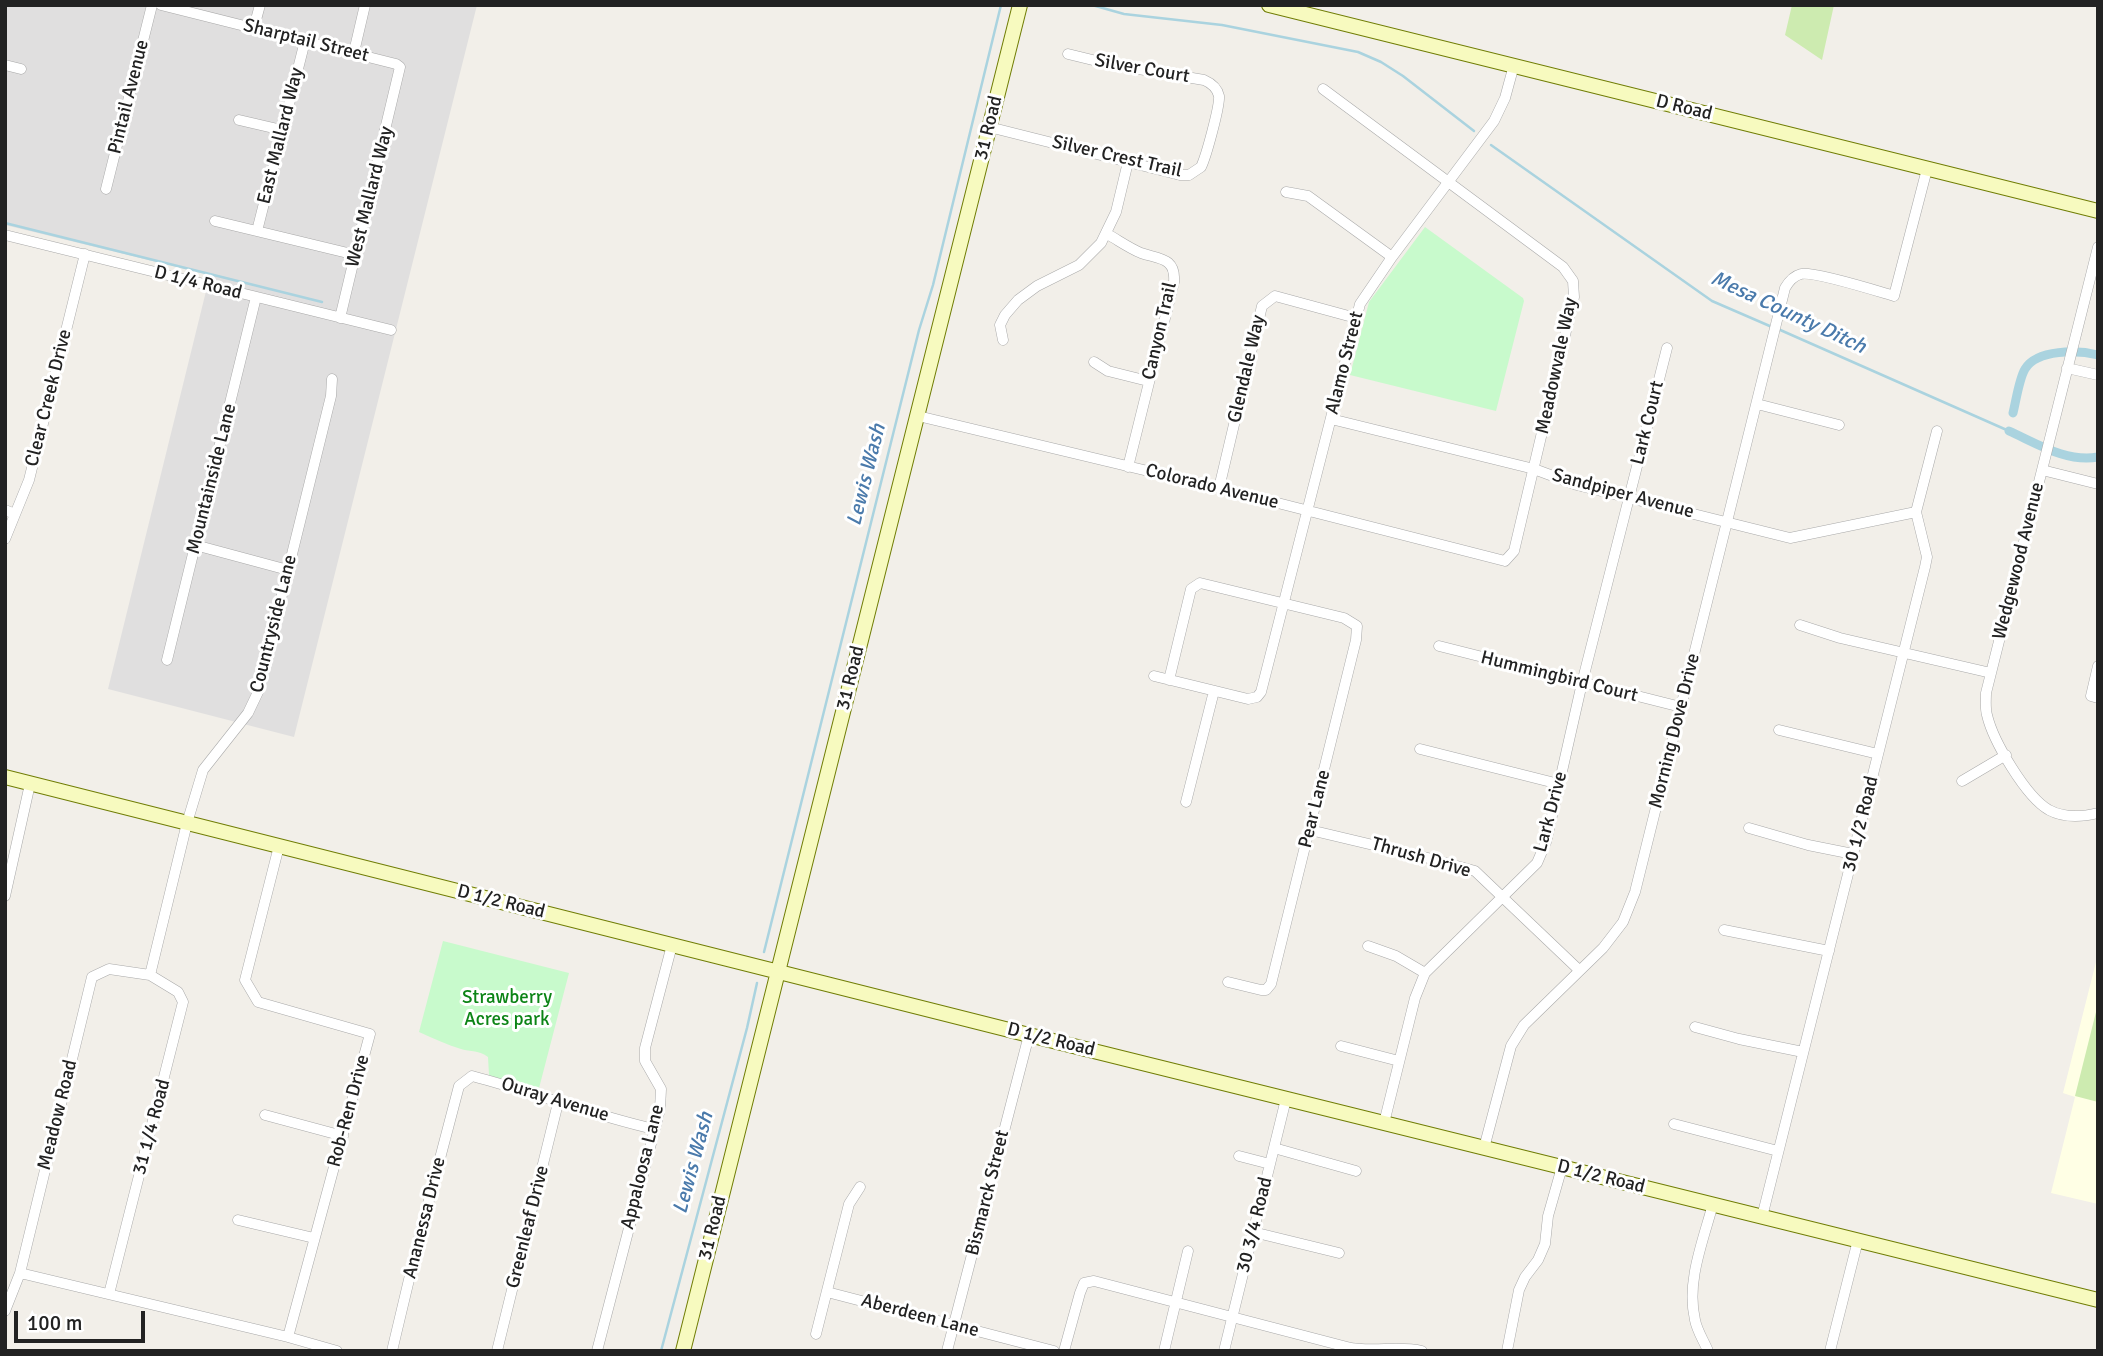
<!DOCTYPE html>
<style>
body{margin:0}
#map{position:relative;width:2103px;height:1356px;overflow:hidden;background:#f2efe9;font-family:Signika,sans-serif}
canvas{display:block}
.frame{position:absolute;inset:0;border:7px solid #222;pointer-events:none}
.scale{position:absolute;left:14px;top:1311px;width:131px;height:32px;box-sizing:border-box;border:4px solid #222;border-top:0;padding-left:9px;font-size:21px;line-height:24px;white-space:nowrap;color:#222;-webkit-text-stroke:5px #fff;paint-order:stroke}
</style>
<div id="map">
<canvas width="2103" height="1356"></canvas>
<div class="frame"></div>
<div class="scale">100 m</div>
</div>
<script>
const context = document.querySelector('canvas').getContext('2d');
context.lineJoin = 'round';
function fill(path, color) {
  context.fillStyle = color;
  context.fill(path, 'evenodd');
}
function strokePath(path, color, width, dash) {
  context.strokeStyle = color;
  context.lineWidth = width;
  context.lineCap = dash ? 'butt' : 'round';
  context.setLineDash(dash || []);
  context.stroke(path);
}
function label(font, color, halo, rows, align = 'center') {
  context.font = font + ' Signika,sans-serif';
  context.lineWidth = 6;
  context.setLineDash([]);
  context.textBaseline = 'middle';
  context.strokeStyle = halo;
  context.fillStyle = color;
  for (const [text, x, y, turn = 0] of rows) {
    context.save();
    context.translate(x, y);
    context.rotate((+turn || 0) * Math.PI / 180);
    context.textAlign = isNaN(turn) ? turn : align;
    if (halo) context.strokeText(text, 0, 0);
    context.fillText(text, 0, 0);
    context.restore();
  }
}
fill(new Path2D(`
 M5 5H477L294 737 108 689 210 275 5 225Z`), '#e0dfdf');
fill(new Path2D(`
 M2098 954V1204L2051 1193 2075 1097 2063 1093Z`), '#ffffe5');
fill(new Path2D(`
 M1792 5H1834L1822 60 1785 35Z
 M2098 1004V1102L2075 1096Z`), '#cdebb0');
fill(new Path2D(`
 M1425 227 1523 298 1524 301 1496 411 1350 375 1369 302Z
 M443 941 569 973 538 1092 489 1075 488 1057C479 1050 471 1052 461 1049 447 1045 433 1038 419 1032Z`), '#c8facc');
strokePath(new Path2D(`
 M1092 5 1124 14 1222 25 1358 52 1381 62 1403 76 1474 131
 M1491 145 1712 301 1772 327
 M5 223 322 302
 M1778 329 2009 431
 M764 952 919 330 933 285 1001 5
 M661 1351 747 1028 757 983`), '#aad3df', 2.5);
strokePath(new Path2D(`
 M2013 413C2016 401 2019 379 2025 369 2037 349 2078 350 2098 355
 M2009 431C2036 443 2067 463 2098 457`), '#aad3df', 9);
const street = new Path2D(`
 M161 5 396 64 400 67 340 318
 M254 27 260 5
 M354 52 365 5
 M5 65 21 69
 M239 120 282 130
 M989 127 1180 175H1189L1201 167C1206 157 1220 106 1219 96 1217 87 1211 83 1204 80L1109 64 1068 54
 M106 189 152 5
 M1286 192 1308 196 1392 257
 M215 221 356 255
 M257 231 305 41
 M1107 234C1118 240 1129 248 1141 253 1158 259 1176 257 1174 282L1128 467
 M5 235 391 330
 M2098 247 1986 693C1986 700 1985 708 1987 715 1993 741 2026 797 2049 810 2064 818 2082 817 2098 813
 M1003 340 1000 325 1005 315 1018 300 1037 286 1079 265 1101 243 1116 212 1128 162
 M1094 362 1108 371 1148 381
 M2067 368 2098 375
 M1757 404 1839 425
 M918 416 1219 488 1505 561 1514 551 1574 297 1573 281 1563 267 1323 89
 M1331 419 1534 469 1577 485 1790 538 1916 512
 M2042 470 2098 484
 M1219 488 1262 306 1275 296 1356 318
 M5 510 15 514
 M5 539 29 480 85 254
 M195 545 288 570
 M1800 625 1840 638 1991 673
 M1439 646 1681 707
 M167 660 256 297
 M2098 666 2091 696 2098 698
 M1154 676 1248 699 1257 697 1261 692 1360 304 1392 257 1494 121 1505 98 1514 65
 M1169 680 1191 589 1200 583 1344 618 1357 626 1356 640 1271 984 1266 990H1261L1228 982
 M1779 730 1878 754
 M1420 749 1559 784
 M1962 781 2006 755
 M1186 802 1214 691
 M1749 828 1808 845 1853 854
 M1310 830 1428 858 1475 871 1579 970
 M279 846 245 980 258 1002 370 1034 288 1337
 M5 896 30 784
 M1724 930 1829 951
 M1368 946 1396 956 1425 973
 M150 975 187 823 203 770 248 713 258 692 331 396 332 379
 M1695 1027 1739 1039 1803 1052
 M1341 1046 1399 1061
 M265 1115 343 1136
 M1384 1123 1415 998 1425 973 1537 863 1546 842 1582 683 1667 348
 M1674 1124 1778 1151
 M1274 1148 1356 1171
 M1484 1148 1511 1046 1524 1025 1603 948 1623 922 1635 892 1785 288C1789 281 1793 276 1801 274 1814 271 1877 291 1894 296L1927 169
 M1239 1156 1270 1164
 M1762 1217 1925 567 1927 557 1916 512 1937 431
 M238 1220 314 1238
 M1253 1232 1339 1253
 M20 1273 288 1337 337 1351
 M827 1292 1054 1351
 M5 1311 20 1273 92 977 109 969 150 975 178 992 183 1002 109 1294
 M816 1334 849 1204 860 1187
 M392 1351 417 1246 459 1086 472 1076C533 1092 592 1115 654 1129
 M497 1351 558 1103
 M597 1351 660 1109 661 1089 645 1061V1048L672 945
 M947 1351 1029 1035
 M1064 1351 1080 1293 1084 1283 1094 1281 1347 1347C1372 1353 1397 1345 1422 1351
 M1164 1351 1188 1251
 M1224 1351 1286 1099
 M1507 1351 1519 1290 1525 1277 1538 1260 1545 1244 1548 1216 1562 1167
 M1708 1351C1704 1341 1697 1331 1695 1320 1686 1282 1703 1241 1713 1204
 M1830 1351 1858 1240`);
const secondary = new Path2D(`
 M1269 5 2098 211
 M5 777 1029 1035 2098 1300
 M683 1351 1020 5`);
strokePath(street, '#a9a9a9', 11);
strokePath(secondary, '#707d05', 16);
strokePath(street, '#fff', 10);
strokePath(secondary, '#f7fabf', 14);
label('19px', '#222', '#fff', [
 ["Sharptail Street",306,41,14],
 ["Silver Court",1142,69,10],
 ["Pintail Avenue",129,97,-76],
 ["D Road",1684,108,14],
 ["31 Road",989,128,-76],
 ["East Mallard Way",281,136,-76],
 ["Silver Crest Trail",1117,157,13],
 ["West Mallard Way",370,197,-76],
 ["D 1/4 Road",198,283,14],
 ["Canyon Trail",1160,331,-77],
 ["Alamo Street",1345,363,-76],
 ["Meadowvale Way",1557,366,-78],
 ["Glendale Way",1247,369,-77],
 ["Clear Creek Drive",49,398,-76],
 ["Lark Court",1648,423,-76],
 ["Mountainside Lane",212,479,-76],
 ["Colorado Avenue",1212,487,14],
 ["Sandpiper Avenue",1623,494,15],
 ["Wedgewood Avenue",2019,561,-76],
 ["Countryside Lane",274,624,-76],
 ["Hummingbird Court",1559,677,14],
 ["31 Road",851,678,-76],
 ["Morning Dove Drive",1675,731,-76],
 ["Pear Lane",1315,809,-76],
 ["Lark Drive",1551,812,-75],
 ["30 1/2 Road",1861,824,-76],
 ["Thrush Drive",1421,858,16],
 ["D 1/2 Road",501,902,14],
 ["D 1/2 Road",1051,1040,14],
 ["Ouray Avenue",555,1100,17],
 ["Rob-Ren Drive",349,1111,-75],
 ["Meadow Road",58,1115,-76],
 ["31 1/4 Road",152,1127,-75],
 ["Appaloosa Lane",643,1167,-76],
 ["D 1/2 Road",1601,1177,14],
 ["Bismarck Street",988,1193,-76],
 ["Ananessa Drive",425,1218,-76],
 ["30 3/4 Road",1255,1225,-76],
 ["Greenleaf Drive",528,1227,-76],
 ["31 Road",713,1228,-76],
 ["Aberdeen Lane",920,1316,15]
]);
label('19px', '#0c8416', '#fff', [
 ["Strawberry",507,998],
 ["Acres park",507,1020]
]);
label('italic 21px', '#4a7aab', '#fff', [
 ["Mesa County Ditch",1788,313,25],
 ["Lewis Wash",867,475,-76],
 ["Lewis Wash",694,1163,-75]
]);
</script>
